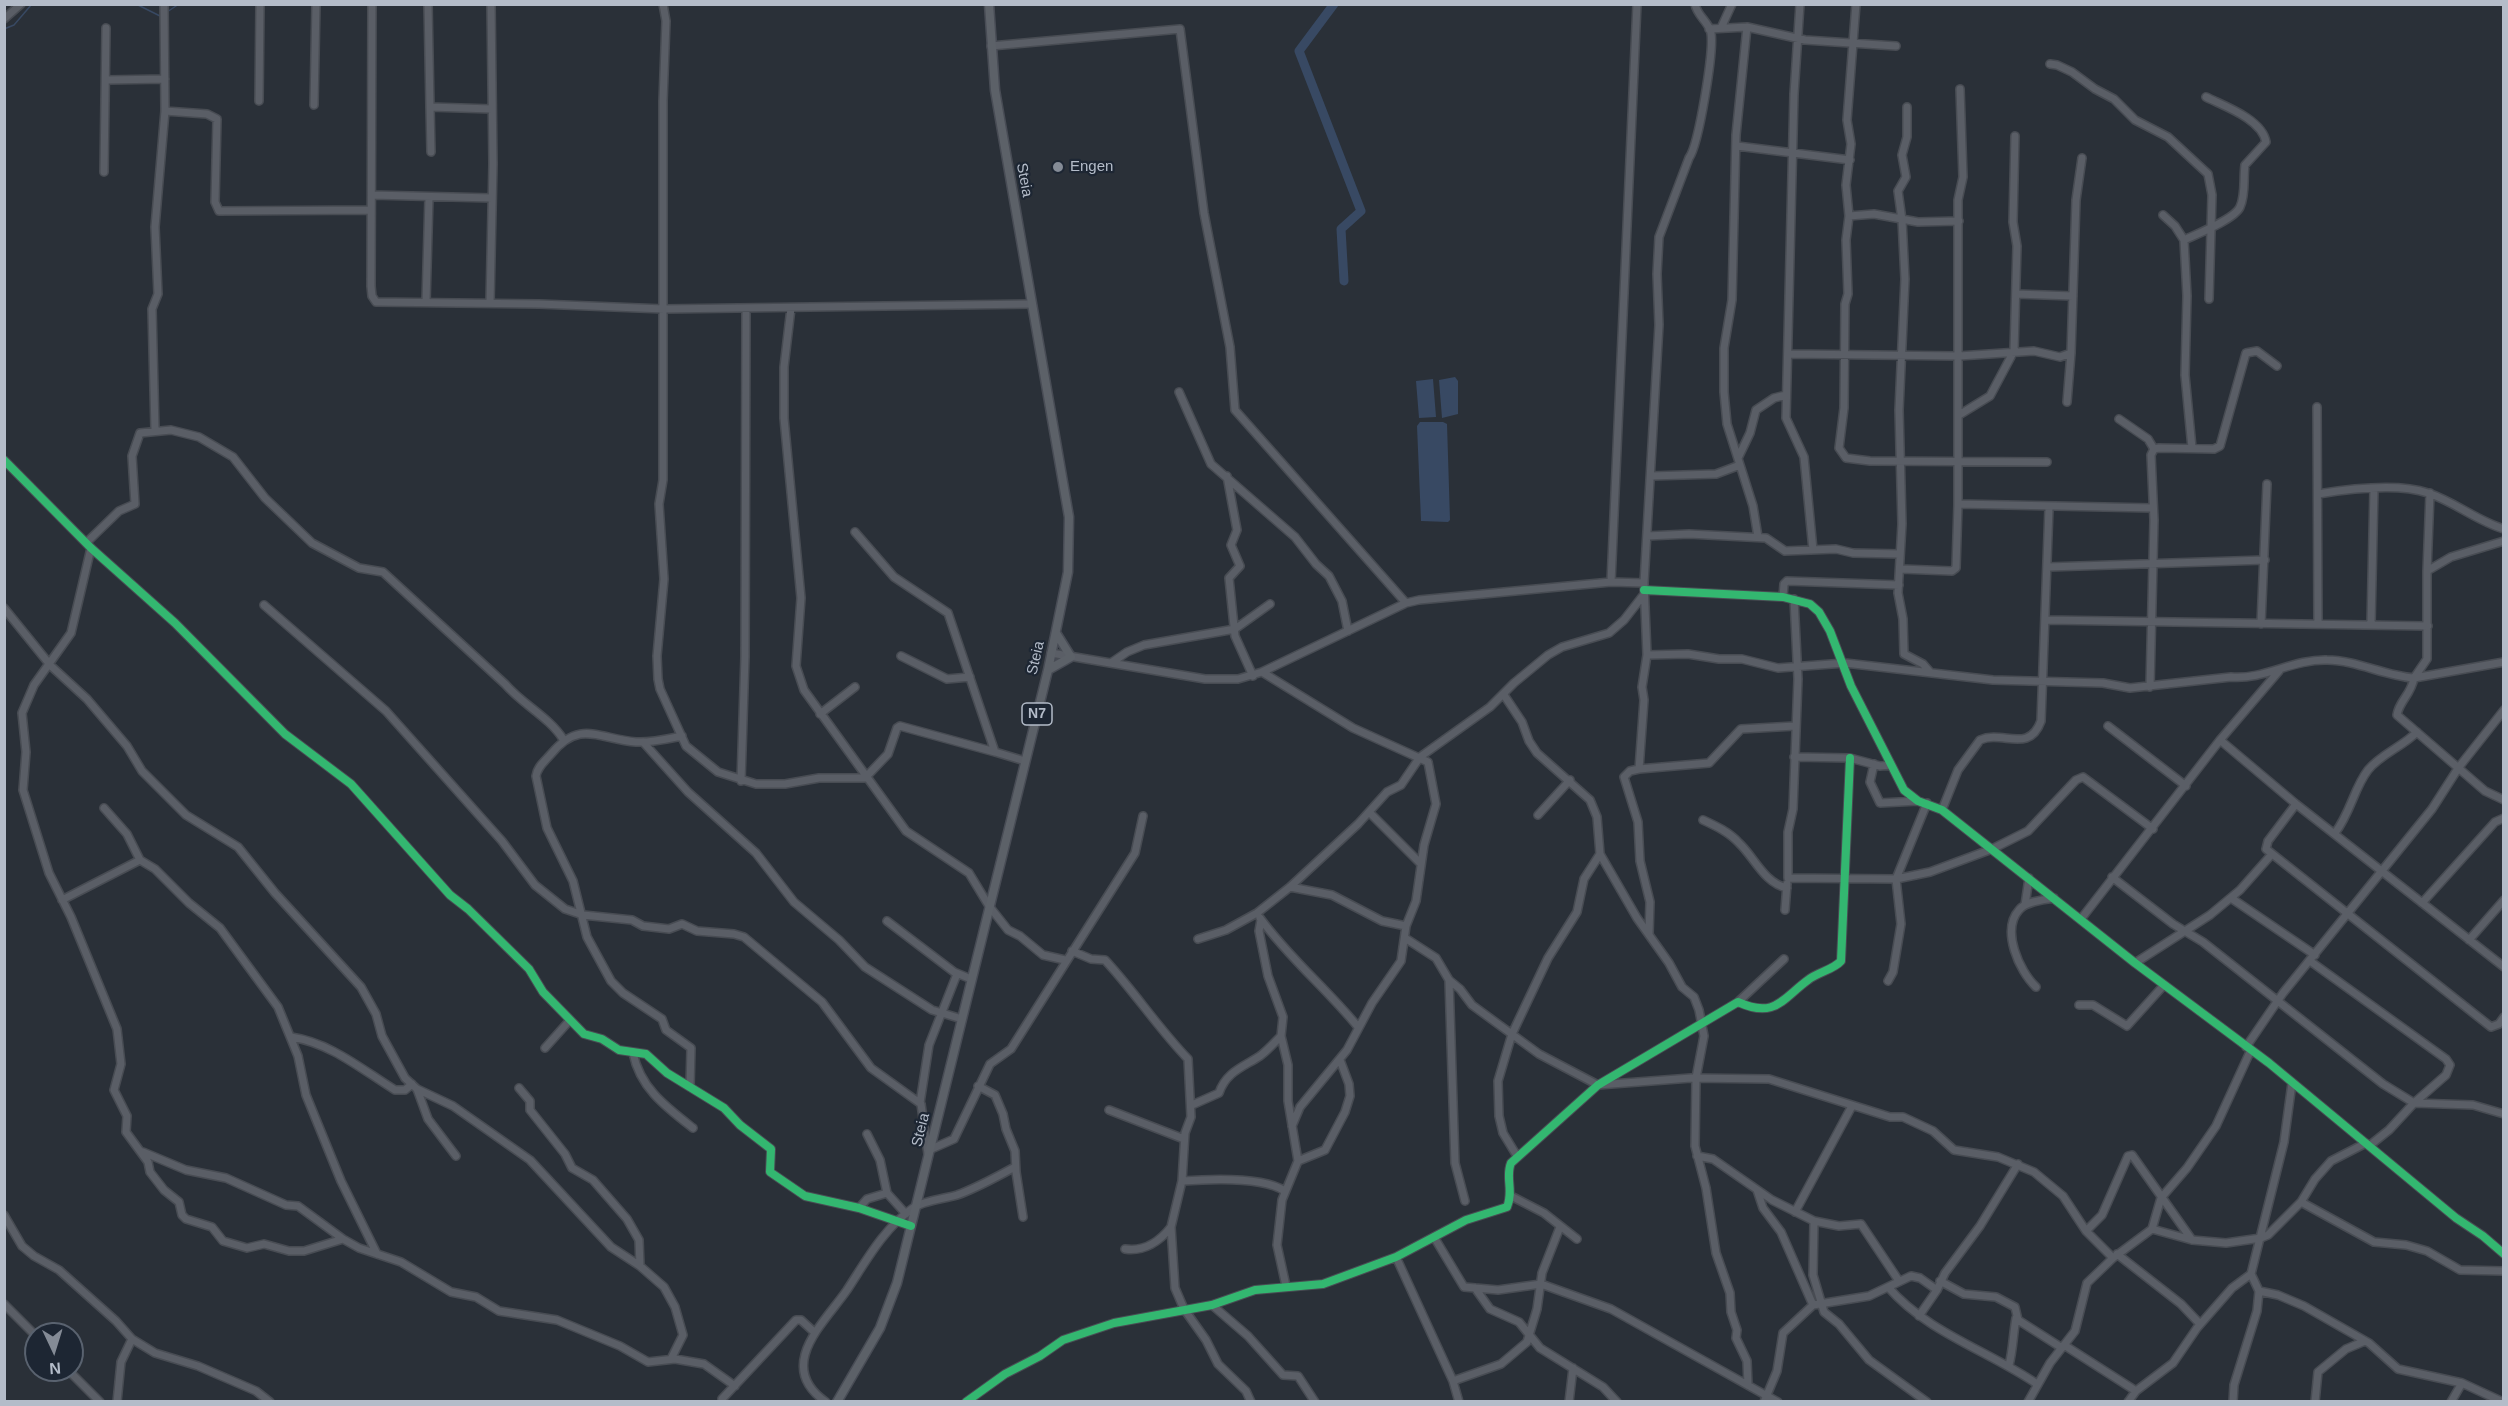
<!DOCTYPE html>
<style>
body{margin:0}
#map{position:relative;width:2508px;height:1406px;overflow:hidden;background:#2a3038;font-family:Helvetica,sans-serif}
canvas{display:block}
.frame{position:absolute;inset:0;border:6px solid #b4bcc9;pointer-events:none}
.north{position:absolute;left:24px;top:1322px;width:60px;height:60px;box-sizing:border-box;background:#1d2633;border:2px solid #59626f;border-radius:50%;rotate:176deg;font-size:16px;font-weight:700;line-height:24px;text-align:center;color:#b4bcc9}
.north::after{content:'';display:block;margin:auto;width:21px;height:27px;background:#848b96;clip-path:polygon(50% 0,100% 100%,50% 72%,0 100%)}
</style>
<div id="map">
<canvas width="2508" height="1406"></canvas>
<div class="frame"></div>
<div class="north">N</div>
</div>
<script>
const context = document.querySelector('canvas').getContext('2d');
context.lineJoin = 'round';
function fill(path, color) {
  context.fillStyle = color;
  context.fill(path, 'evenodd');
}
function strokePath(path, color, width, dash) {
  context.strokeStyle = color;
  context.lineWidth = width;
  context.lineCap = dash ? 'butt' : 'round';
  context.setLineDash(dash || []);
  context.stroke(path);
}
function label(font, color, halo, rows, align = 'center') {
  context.font = font + ' Helvetica,sans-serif';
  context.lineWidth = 4.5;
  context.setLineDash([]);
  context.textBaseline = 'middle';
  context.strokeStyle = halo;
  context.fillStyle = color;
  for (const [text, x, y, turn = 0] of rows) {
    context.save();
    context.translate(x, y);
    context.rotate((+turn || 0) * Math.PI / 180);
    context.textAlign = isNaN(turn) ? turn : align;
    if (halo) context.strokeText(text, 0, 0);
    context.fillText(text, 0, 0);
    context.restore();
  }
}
fill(new Path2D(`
 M1455 377 1458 381V414L1442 418 1439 380Z
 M1433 379 1436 417 1419 418 1416 381Z
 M1420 422H1443L1447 424 1450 520 1448 522 1421 521 1417 426Z`), '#384963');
strokePath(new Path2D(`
 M136 4 160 16
 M167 12 179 4
 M4 29 14 25 32 4`), '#384963', 1.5);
strokePath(new Path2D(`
 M1334 4 1299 51 1361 211 1341 229 1344 281`), '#384963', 9);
const minor = new Path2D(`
 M164 4 165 111
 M372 4 371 286 372 296 376 302 539 304 664 309 1032 304
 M428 4 430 107 492 109
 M663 4 666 21 663 101V480L659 504 664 579 657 656 658 679 660 689 686 746 718 772 756 784H785L819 778H865L888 754 897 728 900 726 995 752
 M1800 4 1794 94 1786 418 1804 457 1813 550
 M1856 4 1847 120 1851 144 1846 185 1849 216 1846 240 1848 294 1845 304 1844 408 1839 448 1846 458 1870 461 2047 462
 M4 19 21 4
 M1747 27 1736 135 1732 300 1724 348V392L1727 424 1753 506 1758 537
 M1721 28 1732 4
 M1709 29 1747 27 1805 40 1896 46
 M991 46 1180 29 1204 213 1230 347 1235 410 1406 603
 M2050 64 2057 65 2072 72 2095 89 2114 99 2135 120 2168 137 2208 174 2212 195 2209 299
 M107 80 165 79
 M1960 89 1963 177 1958 200V504L2153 508
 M259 101 260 4
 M314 105 316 4
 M430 107 431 152
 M1907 107V137L1902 155 1906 177 1898 191 1902 220 1905 279 1899 410 1902 524 1898 593 1903 619 1904 654 1923 664 1930 672
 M1737 146 1850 160
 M104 172 106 28
 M372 195 492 198
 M2163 215 2175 226 2184 240 2187 296 2185 375 2192 448
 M1849 216 1874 214 1918 222 1959 221
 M2184 240C2197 234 2235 219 2240 207 2246 194 2243 179 2245 165L2266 142C2262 119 2224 106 2206 97
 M2016 294 2073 296
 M426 302 429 197
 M490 303 493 164 491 4
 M791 308 784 367V418L801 598 796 666 804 690 906 831 969 873 989 906 1008 930 1020 936 1043 955 1065 960
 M1790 354 1959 356 2034 351 2060 357 2071 353 2076 200 2082 158
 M1179 392 1211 464 1295 537 1316 564 1329 576 1342 601 1348 631
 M2067 402 2071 353
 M2317 407 2318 624
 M1959 415 1990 396 2014 351 2017 246 2013 222 2015 136
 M2119 419 2148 439 2154 449
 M155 430 152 309 158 294 155 227 165 111 207 114 217 119 215 202 219 211 371 210
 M1738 458 1750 433 1756 410 1774 398 1786 395
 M4 460 91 548 175 623 285 734 351 784 450 895 468 909 529 969 543 992 584 1034 602 1039 619 1050 646 1054 667 1073 724 1108 740 1125 771 1149 770 1172 805 1196 859 1208 911 1226
 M1227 476 1237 530 1231 545 1240 566 1229 578 1235 636 1253 676
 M1651 476 1716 474 1740 465
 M2318 494C2349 489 2398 483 2428 493 2455 502 2477 521 2504 529
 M855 532 894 577 948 613 995 752 1025 761
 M1647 536 1689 534 1766 538 1785 551 1836 549 1853 553 1900 554
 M87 542 119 511 135 504 132 456 140 433 171 430 199 437 233 457 265 498 312 543 359 568 383 572 505 684C522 704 549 717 563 739
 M91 548 71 633 34 685 22 713 26 752 23 790 49 873 71 917 117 1029 121 1064 114 1090 127 1116 126 1132 148 1162 150 1172 164 1190 179 1202 182 1215 186 1219 212 1227 223 1241 247 1248 264 1244 289 1251H304L343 1239
 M2048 567 2265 560
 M1901 569 1952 571 1956 568 1958 504
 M2427 571 2430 493
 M1611 582 1637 4
 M1644 590 1783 597 1810 604 1819 612 1830 631 1851 686 1904 790 1918 801 1942 810 2135 963 2269 1063 2456 1218 2483 1236 2504 1254
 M1783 597 1784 584 1787 581 1899 585
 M1794 599 1798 679 1793 809 1788 832V878L1896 879 1930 872 1992 849 2028 831 2076 780 2083 777 2153 829
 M264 605 386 711 502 841 535 885 565 909 583 915 632 920 643 926 669 929 682 924 697 931 734 934 744 937 822 1002 871 1068 921 1104 928 1154
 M4 608 51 666 87 699 127 746 142 771 186 815 238 847 275 893 361 987 376 1014 382 1036 405 1078 417 1089 453 1106 530 1160 611 1247 640 1266 664 1287 675 1307 683 1335 671 1359
 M2047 620 2428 626
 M2261 624 2267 484
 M2371 624 2374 489
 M1051 653 1205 679H1238L1262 672 1406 603 1419 600 1611 582 1644 583
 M1647 655 1688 654 1719 659H1742L1778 668 1845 663 1993 680 2103 683 2130 688 2231 677C2264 680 2293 659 2327 660 2356 660 2385 676 2414 678L2427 659V571L2451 557 2504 541
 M901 656 947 679 970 677
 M2504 662 2414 678C2411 695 2399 701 2397 715L2485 791 2504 800
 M1111 663 1127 652 1144 645 1235 629 1270 604
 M1262 672 1353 728 1428 762 1436 804 1424 845 1416 901 1406 926 1401 961 1372 1003 1347 1050 1300 1107 1292 1126
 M2150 687 2154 520 2151 455 2154 449 2159 448 2214 449 2220 446 2246 353 2257 351 2277 366
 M1504 695 1522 722 1529 741 1537 753 1590 800 1597 817 1600 854 1637 918 1669 963 1682 987 1694 997 1699 1010 1704 1036 1696 1078 1695 1146 1706 1188 1716 1253 1730 1293 1731 1312 1737 1330 1736 1338 1747 1361 1748 1385
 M820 714 855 687
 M2108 726 2186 786
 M682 736C667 739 650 743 636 742 599 739 580 719 551 754 545 761 537 767 536 776L547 828 573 881 587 937 611 981 623 993 662 1019 666 1030 691 1048 690 1087
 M2220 740 2296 804 2504 967
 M643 742 688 792 756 853 794 902 839 940 865 967 932 1010 962 1019
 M1794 757 1850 758 1880 766 1891 765
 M1874 764 1870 782 1880 803 1918 801
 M1639 769 1644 700 1642 687 1647 655 1644 583 1659 325 1657 274 1659 237 1689 158C1699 144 1714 51 1711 33 1709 22 1697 16 1695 4
 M741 781 745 657 746 308
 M2296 804 2268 841 2266 849 2491 1027 2499 1024 2504 1017
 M104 808 127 834 140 860 155 869 189 903 220 928 278 1007 298 1056 306 1095 341 1181 377 1254
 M1942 810 1958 770 1980 740C2003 730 2029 754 2041 721L2049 508
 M1369 812 1421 864
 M1538 815 1570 780
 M1703 820C1716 826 1729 832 1739 843 1755 858 1764 883 1787 888
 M2335 833C2351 812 2354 788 2368 770 2381 754 2402 747 2417 732
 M2112 877 2173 924 2203 942 2383 1084 2414 1103 2446 1075 2450 1065 2446 1059 2310 961
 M1290 887 1332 895 1382 921 1406 926
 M2231 898 2315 955
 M62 900 140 860
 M2422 903 2495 822 2504 818
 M2025 905 2029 878
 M1785 910 1787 884
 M1260 918C1289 958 1327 989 1358 1027
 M2081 919 2220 740 2279 671
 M1261 920 1259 931 1268 976 1283 1017 1281 1036 1288 1065V1101L1298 1161
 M887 921 954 972 971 979
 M1649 934 1650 902 1640 861 1638 822 1624 777 1630 771 1639 769 1709 763 1741 729 1795 726
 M1405 938 1436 958 1449 980 1460 989 1472 1005 1539 1054 1598 1085 1691 1078 1769 1079 1890 1117H1903L1933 1131 1954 1150 1998 1157 2034 1172 2063 1196 2086 1231 2113 1258
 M1198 939 1226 930 1257 913 1290 887 1358 824 1387 792 1401 785 1420 757 1490 707 1514 683 1548 655 1562 647 1609 633 1624 620 1645 593
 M2469 940 2504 900
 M1072 951 1091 959 1105 960C1134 991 1158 1028 1188 1059L1191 1117 1185 1133 1182 1181 1171 1227 1175 1288 1184 1309 1206 1340 1218 1364 1246 1391 1251 1402
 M2135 963 2210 915 2240 890 2272 854
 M1449 980 1455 1163 1465 1201
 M1888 981 1893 972 1901 924 1896 879 1927 803
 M2036 987C2019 971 2001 930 2019 910 2026 901 2044 900 2054 898
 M1738 1002 1784 959
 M2079 1005H2093L2127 1026 2164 985
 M291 1037C331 1043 361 1069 395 1090H405L412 1084
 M2246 1047 2283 993 2432 809 2459 767 2504 710
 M545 1048 570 1020
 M633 1053C640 1088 666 1107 693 1128
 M978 1086 995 1095 1003 1114 1006 1129 1015 1151 1016 1172 1023 1217
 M519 1088 530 1101V1110L565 1154 572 1168 593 1180 627 1219 639 1240 640 1266
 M417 1089 428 1119 456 1156
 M920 1103 929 1045 957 974
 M1192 1105 1219 1093C1226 1072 1243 1067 1260 1056 1268 1050 1274 1043 1281 1036
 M1109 1110 1184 1139
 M867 1134 880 1160 887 1193 906 1214
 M2369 1146 2389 1130 2414 1103 2473 1105 2504 1114
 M929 1150 954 1139 990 1064 1011 1049 1135 853 1143 816
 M143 1152 186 1170 226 1178 286 1205 298 1206 343 1239 359 1248 401 1262 451 1292 476 1297 499 1311 557 1320 620 1346 648 1362 675 1359 704 1364 735 1386
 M1517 1156 1503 1133 1499 1116 1498 1081 1512 1034 1548 958 1577 912 1584 879 1600 854
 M1697 1156 1713 1159 1772 1200 1814 1221 1839 1226 1861 1224 1899 1281
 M1182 1181C1209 1179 1262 1176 1285 1191
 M1757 1190 1763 1208 1781 1232 1813 1305
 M1511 1196 1544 1213 1577 1239
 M2301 1202 2374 1242 2406 1245 2427 1251 2460 1270 2504 1271
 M859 1208 867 1199 887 1193
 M1795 1212 1852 1106
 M4 1215 22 1246 34 1256 59 1270 116 1321 132 1339
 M1814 1221 1813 1275 1824 1312 1839 1324 1869 1360 1927 1402
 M2152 1229 2161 1198 2187 1168 2216 1126 2250 1052
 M2086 1231 2102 1215 2128 1156 2132 1155 2192 1240
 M1434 1237 1464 1287 1498 1290 1541 1284 1611 1309 1778 1402
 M1125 1249C1144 1252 1160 1241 1171 1227
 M2117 1254 2181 1304 2200 1324
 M1396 1257 1453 1381 1459 1402
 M2251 1274 2259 1291 2278 1295 2304 1306 2369 1343 2398 1369 2462 1383 2503 1402
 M1940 1281 1964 1294 1996 1297 2015 1307 2018 1320 2062 1348
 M1286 1286 1277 1245 1282 1200 1298 1161 1325 1150 1345 1112 1350 1096 1349 1084 1340 1060
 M1888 1287C1928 1333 1987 1350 2037 1384
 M1475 1288 1490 1309 1519 1322 1540 1348 1603 1387 1617 1402
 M4 1304 36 1336
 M1212 1305 1248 1336 1283 1375 1298 1376 1315 1402
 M1919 1316 1937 1290
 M2064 1345 2136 1391
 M2009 1365C2013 1350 2013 1335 2016 1318
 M68 1370 100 1402
 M1453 1381 1501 1364 1527 1342 1537 1309 1542 1273 1560 1227
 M722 1399 796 1320H801L813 1331
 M117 1402 121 1362 132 1339 155 1353 198 1366 256 1391 270 1402
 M826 1402C774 1366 825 1322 847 1290 866 1261 884 1228 913 1208 925 1200 944 1199 957 1195 977 1188 996 1177 1015 1167
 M966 1402 1005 1374 1040 1356 1063 1340 1114 1323 1212 1305 1255 1290 1323 1284 1396 1257 1466 1220 1507 1207C1514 1191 1505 1177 1511 1163L1598 1085 1738 1002C1775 1019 1782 999 1808 980 1818 972 1833 970 1841 961L1850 758
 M1569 1402 1573 1368
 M1764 1402 1777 1371 1783 1333 1813 1305 1869 1296 1911 1276 1920 1278 1937 1290 1945 1273 1980 1226 2018 1164
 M2028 1402 2050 1363 2075 1331 2087 1283 2113 1258 2152 1229 2192 1240 2226 1243 2261 1238 2268 1235 2301 1202 2315 1179 2331 1161 2366 1143
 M2128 1402 2136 1391 2173 1363 2197 1328 2232 1288 2251 1274 2284 1142 2292 1083
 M2233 1402 2234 1385 2257 1311 2259 1291
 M2315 1402 2318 1372 2346 1349 2365 1341
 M2451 1402 2462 1383`);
const major = new Path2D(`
 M1048 670 1071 657 1056 633
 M837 1402 880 1328 897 1283 1048 670 1068 572 1069 517 995 90 989 4`);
strokePath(minor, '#484c53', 10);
strokePath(major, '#484c55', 11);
strokePath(minor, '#5a5e66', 7);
strokePath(major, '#5c6168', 8);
strokePath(new Path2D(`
 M4 460 91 548 175 623 285 734 351 784 450 895 468 909 529 969 543 992 584 1034 602 1039 619 1050 646 1054 667 1073 724 1108 740 1125 771 1149 770 1172 805 1196 859 1208 911 1226
 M1644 590 1783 597 1810 604 1819 612 1830 631 1851 686 1904 790 1918 801 1942 810 2135 963 2269 1063 2456 1218 2483 1236 2504 1254
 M966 1402 1005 1374 1040 1356 1063 1340 1114 1323 1212 1305 1255 1290 1323 1284 1396 1257 1466 1220 1507 1207C1514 1191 1505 1177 1511 1163L1598 1085 1738 1002C1775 1019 1782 999 1808 980 1818 972 1833 970 1841 961L1850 758`), '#33b770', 8);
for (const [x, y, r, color] of [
 [1058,167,6,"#848b96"]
]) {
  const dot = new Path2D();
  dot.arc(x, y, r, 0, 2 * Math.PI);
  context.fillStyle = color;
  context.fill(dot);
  strokePath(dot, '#1d2633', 2);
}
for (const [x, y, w] of [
 [1037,714,30]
]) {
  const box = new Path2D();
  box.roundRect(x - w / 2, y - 11, w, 22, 4.5);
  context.fillStyle = '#1d2633';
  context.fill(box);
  strokePath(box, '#b4bcc9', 1.5);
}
label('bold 14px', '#b4bcc9', null, [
 ["N7",1037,714]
]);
label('15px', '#b4bcc9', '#1d2633', [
 ["Engen",1070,167]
], 'left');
label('15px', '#b4bcc9', '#1d2633', [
 ["Steia",1024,180,79],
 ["Steia",1036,658,-77],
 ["Steia",921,1130,-76]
]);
</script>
